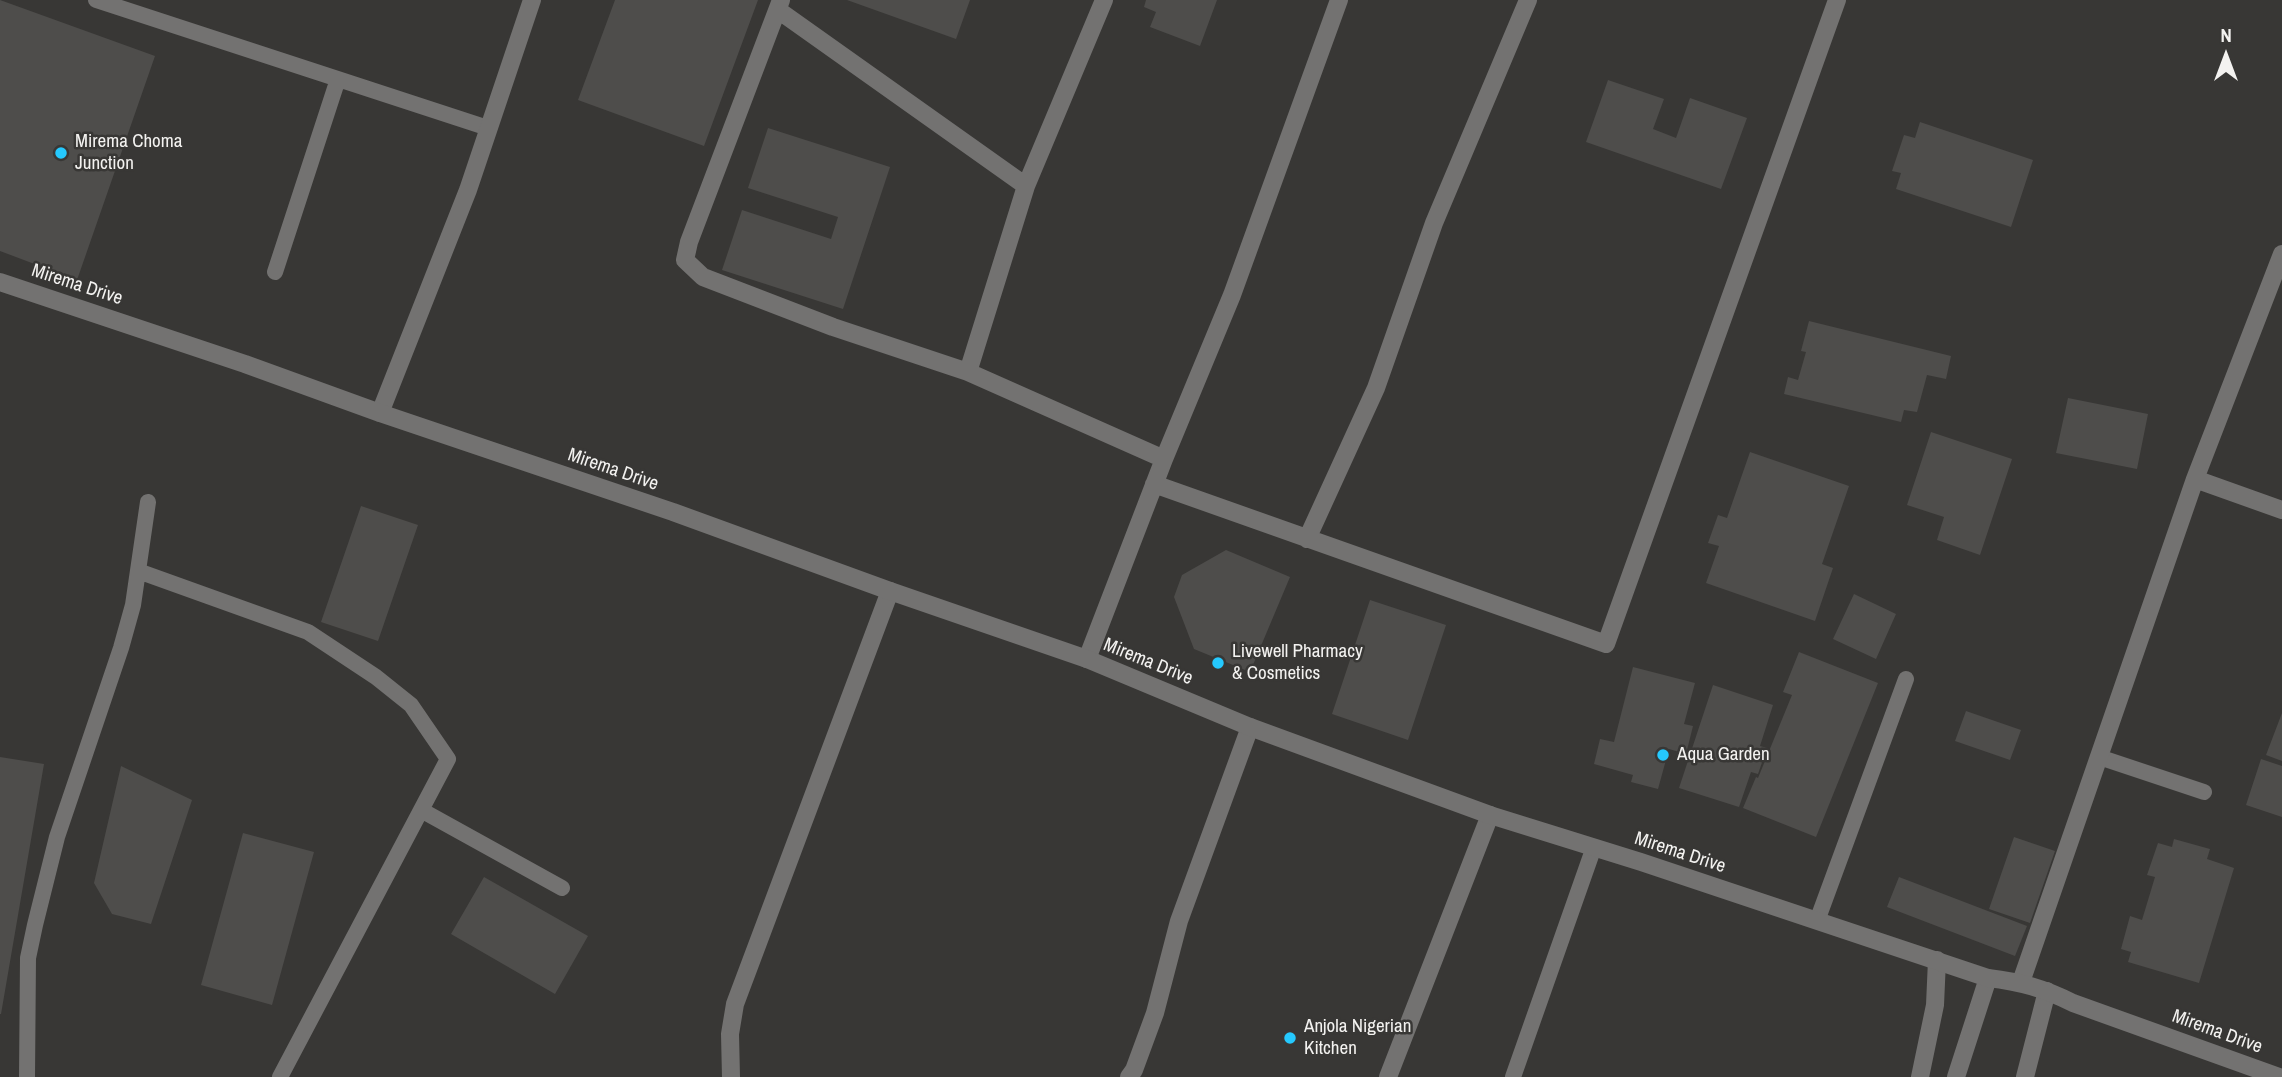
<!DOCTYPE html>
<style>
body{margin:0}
#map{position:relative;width:2282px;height:1077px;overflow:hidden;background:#383735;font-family:"Archivo Narrow",sans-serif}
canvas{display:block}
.north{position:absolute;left:2191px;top:21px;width:70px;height:70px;-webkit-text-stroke:5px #383735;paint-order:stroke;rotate:0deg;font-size:19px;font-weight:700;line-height:28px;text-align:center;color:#f3f2f0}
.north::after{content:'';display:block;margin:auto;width:24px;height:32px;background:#f3f2f0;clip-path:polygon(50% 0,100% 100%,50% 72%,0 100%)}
</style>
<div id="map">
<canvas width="2282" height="1077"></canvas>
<div class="north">N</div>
</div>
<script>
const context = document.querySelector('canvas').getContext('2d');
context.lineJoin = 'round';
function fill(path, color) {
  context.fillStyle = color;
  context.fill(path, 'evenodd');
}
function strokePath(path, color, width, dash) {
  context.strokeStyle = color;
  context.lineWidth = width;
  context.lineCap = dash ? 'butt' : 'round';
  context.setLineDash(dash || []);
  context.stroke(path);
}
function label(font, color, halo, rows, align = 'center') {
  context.font = font + ' "Archivo Narrow",sans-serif';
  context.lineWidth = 5;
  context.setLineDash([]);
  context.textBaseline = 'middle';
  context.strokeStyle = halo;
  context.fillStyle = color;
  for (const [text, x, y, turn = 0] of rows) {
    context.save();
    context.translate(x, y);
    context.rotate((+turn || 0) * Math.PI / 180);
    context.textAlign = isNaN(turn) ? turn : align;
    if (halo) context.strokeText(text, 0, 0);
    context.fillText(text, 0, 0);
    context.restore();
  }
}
fill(new Path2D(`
 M0 0 155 56 77 280 0 251Z
 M615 0H758L704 146 578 100Z
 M847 0H970L956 39Z
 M1146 0H1217L1200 46 1150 27 1156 12 1144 7Z
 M1608 80 1664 99 1653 129 1676 138 1690 98 1747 118 1721 189 1586 142Z
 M1920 122 2033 160 2011 227 1896 189 1901 173 1892 171 1904 135 1915 138Z
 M768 128 890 167 843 309 722 270 742 210 831 239 838 217 748 188Z
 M1809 321 1951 356 1946 379 1927 375 1917 412 1904 410 1901 422 1784 394 1788 377 1798 380 1806 352 1801 351Z
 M2068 398 2148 414 2137 469 2056 453Z
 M1931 432 2012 459 1980 555 1937 540 1944 517 1907 505Z
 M1750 452 1849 486 1822 564 1833 568 1815 621 1706 583 1719 546 1708 543 1718 515 1727 518Z
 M361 506 418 525 378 641 321 622Z
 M1226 550 1290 577 1250 672 1194 649 1174 597 1182 575Z
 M1854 594 1896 614 1876 659 1833 639Z
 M1370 600 1446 625 1408 740 1332 714Z
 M1799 652 1878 683 1816 837 1743 808 1756 777 1758 778 1792 695 1783 692Z
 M1633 667 1695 683 1684 724 1693 726 1686 754 1669 749 1658 789 1631 782 1633 775 1594 764 1600 739 1614 742Z
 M1713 685 1773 705 1760 746 1767 748 1758 774 1751 772 1739 807 1679 788Z
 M1966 711 2021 730 2010 760 1955 741Z
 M2282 713V761L2266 755Z
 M0 757 44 764 1 1014H0Z
 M2261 759 2282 766V817L2246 805Z
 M121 766 192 800 151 924 112 914 94 883Z
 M243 833 314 852 272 1005 201 985Z
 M2014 837 2055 851 2030 923 1989 909Z
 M2174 839 2210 849 2207 859 2234 868 2199 983 2128 962 2131 952 2121 949 2130 916 2142 920 2155 877 2147 875 2158 843 2172 847Z
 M484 877 588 936 555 994 451 934Z
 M1899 877 2027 926 2015 956 1887 907Z`), '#4e4d4b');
strokePath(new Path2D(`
 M96 0 488 128
 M275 272 338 79
 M138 571 308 632 376 677 411 705 448 759 280 1077
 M2099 757 2204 792
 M421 810 562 888
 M1817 921 1906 679
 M27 1077 28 958 35 925 57 837 121 648 133 605 148 502
 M1513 1077 1594 847`), '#737271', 16);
strokePath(new Path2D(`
 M781 0 689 242 685 260 703 277 833 327 968 372
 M1104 0 1026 186 968 372 1164 459
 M778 10 1026 186
 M380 413 468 190 532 0
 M2195 479 2282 510
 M1154 484 1606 644 1837 0
 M1307 539 1376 388 1434 223 1528 0
 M1087 659 1164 459 1232 295 1339 0
 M2021 982 2195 479 2282 254
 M731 1077 730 1034 735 1004 890 591
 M1129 1077 1134 1070 1155 1013 1179 921 1250 727
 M1388 1077 1490 815
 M1920 1077 1935 1005 1937 960
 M1956 1077 1988 978
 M2025 1077 2047 991`), '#737271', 18);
strokePath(new Path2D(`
 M0 282 245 364 380 413 673 512 890 591 1087 659 1250 727 1490 815 1641 862 1988 978C2021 982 2043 988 2073 1003L2279 1077`), '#737271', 18);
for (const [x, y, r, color] of [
 [61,153,7,"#25c9fe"],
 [1218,663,7,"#25c9fe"],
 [1663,755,7,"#25c9fe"],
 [1290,1038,7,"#25c9fe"]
]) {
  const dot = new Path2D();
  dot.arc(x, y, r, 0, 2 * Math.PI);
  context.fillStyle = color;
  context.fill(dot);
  strokePath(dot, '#383735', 2.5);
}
label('19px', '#f3f2f0', '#383735', [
 ["Mirema Choma",75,142],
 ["Junction",75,164],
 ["Livewell Pharmacy",1232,652],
 ["& Cosmetics",1232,674],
 ["Aqua Garden",1677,755],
 ["Anjola Nigerian",1304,1027],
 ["Kitchen",1304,1049]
], 'left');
label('19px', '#f3f2f0', '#383735', [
 ["Mirema Drive",77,285,18],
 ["Mirema Drive",613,470,19],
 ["Mirema Drive",1148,662,22],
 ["Mirema Drive",1680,853,18],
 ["Mirema Drive",2217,1032,20]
]);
</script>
